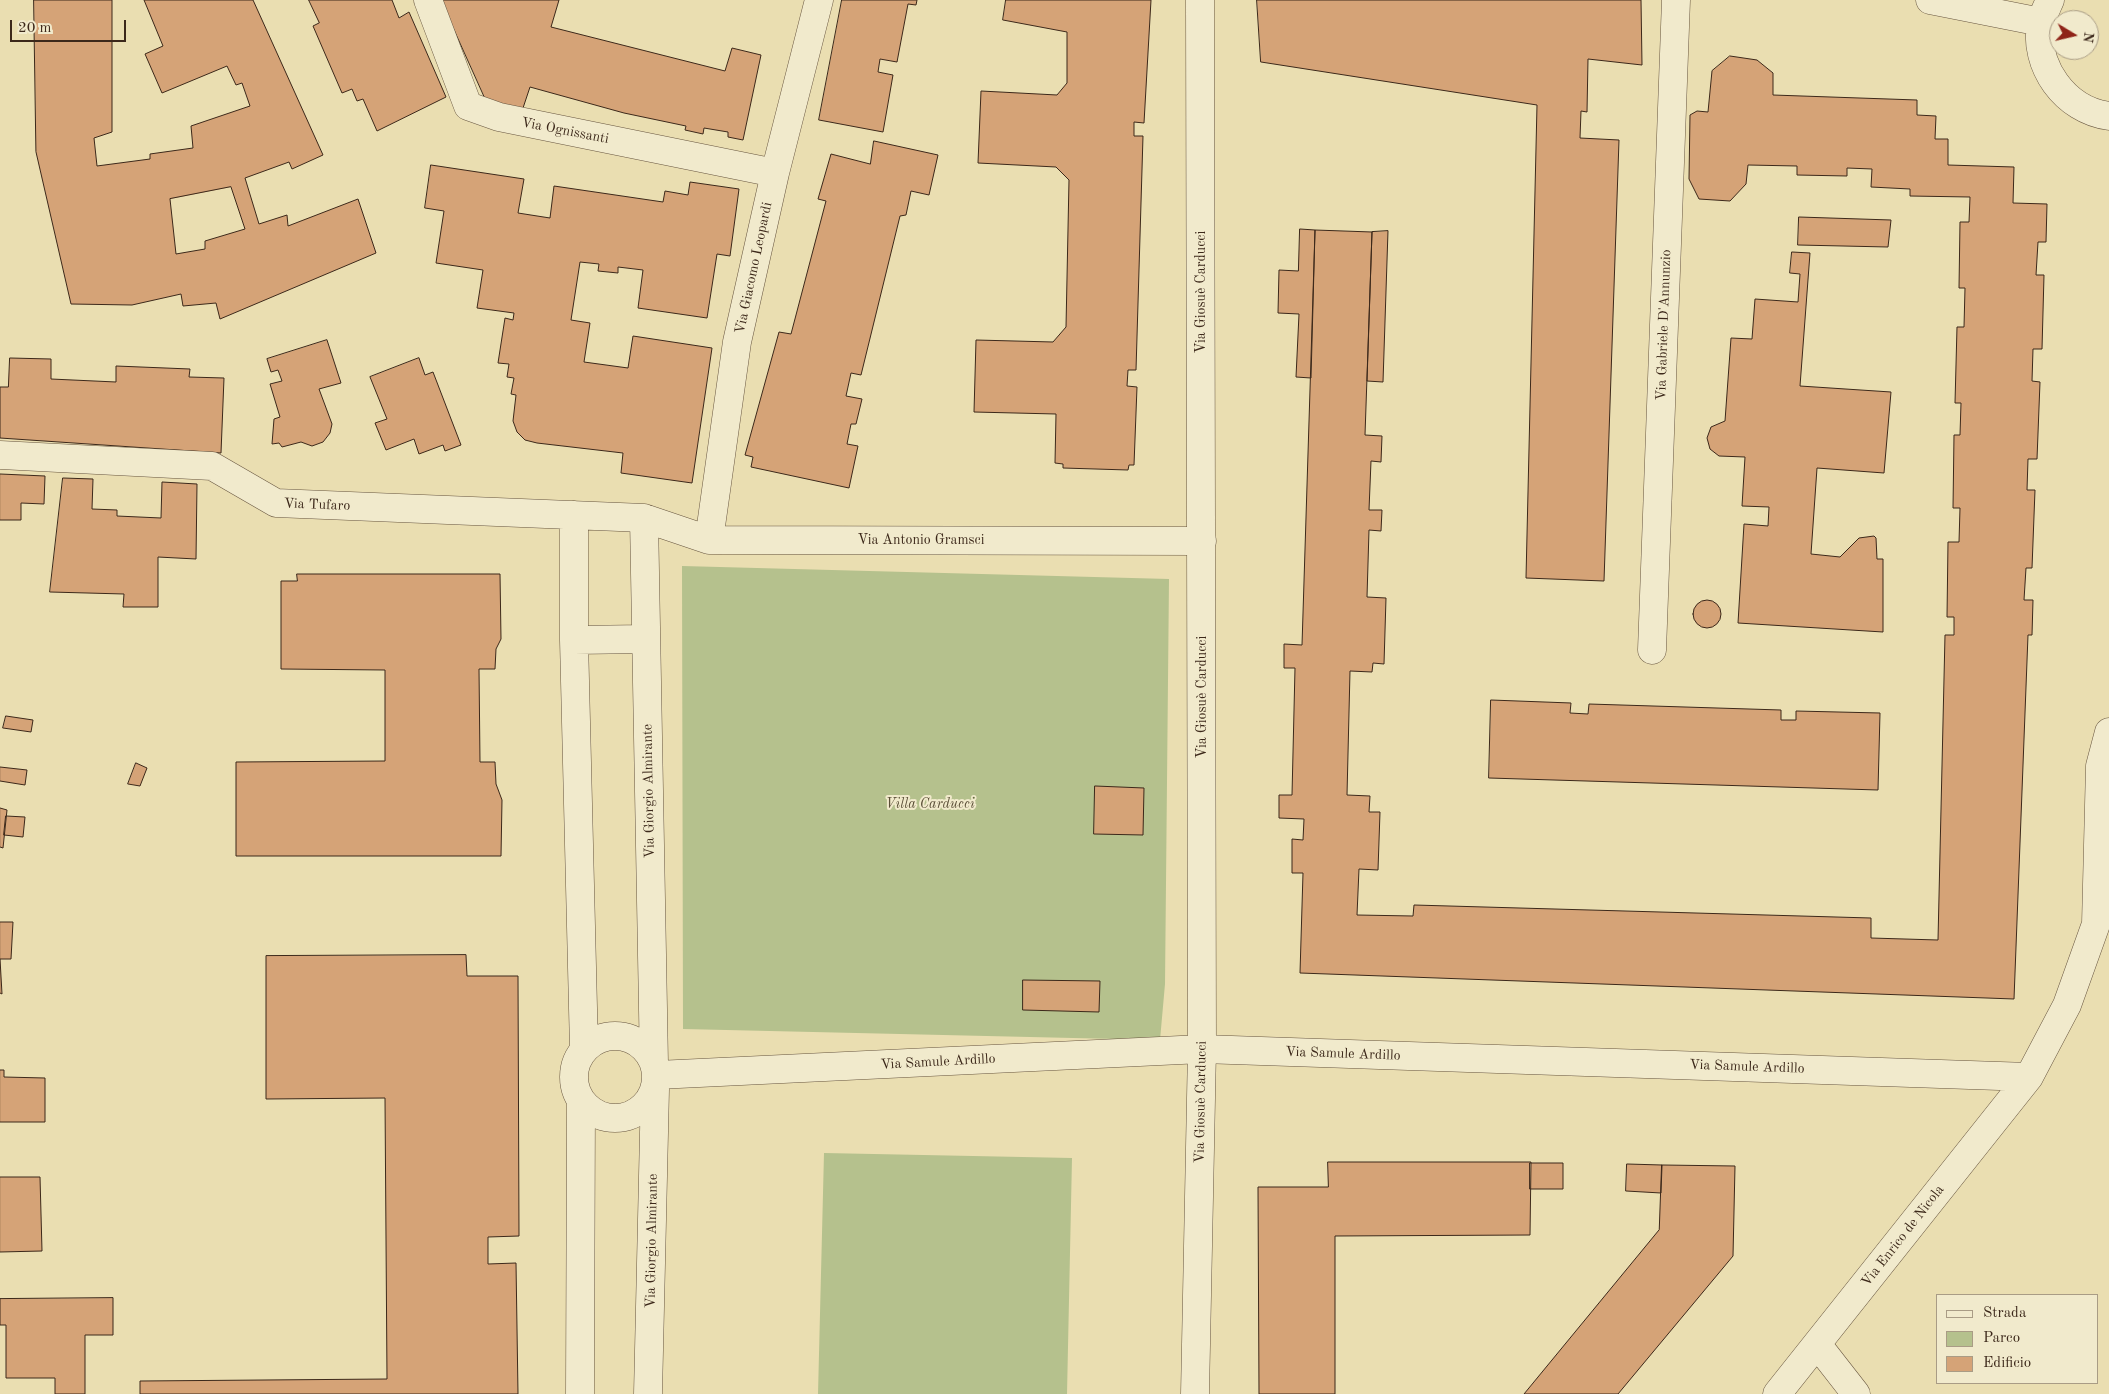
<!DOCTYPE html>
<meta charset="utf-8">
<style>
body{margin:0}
#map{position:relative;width:2109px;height:1394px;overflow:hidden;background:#eadeb1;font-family:"Old Standard TT",serif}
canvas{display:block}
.legend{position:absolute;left:1936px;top:1294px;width:162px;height:90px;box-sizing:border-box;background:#f1eacc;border:1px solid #a99c85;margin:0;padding:6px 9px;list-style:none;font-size:15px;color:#3c281a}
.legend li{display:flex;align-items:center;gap:10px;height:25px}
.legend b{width:25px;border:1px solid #a99c85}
.north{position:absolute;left:2049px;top:10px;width:50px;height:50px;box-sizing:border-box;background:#f1eacc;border:1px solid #a99c85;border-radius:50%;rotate:99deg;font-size:14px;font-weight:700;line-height:20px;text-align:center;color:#3c281a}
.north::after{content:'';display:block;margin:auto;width:18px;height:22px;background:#8f2418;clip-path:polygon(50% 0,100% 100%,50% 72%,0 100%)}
.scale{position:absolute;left:10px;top:20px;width:116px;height:22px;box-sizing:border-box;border:2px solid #3c281a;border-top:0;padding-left:6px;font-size:15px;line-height:18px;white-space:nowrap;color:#3c281a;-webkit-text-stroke:4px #f1eacc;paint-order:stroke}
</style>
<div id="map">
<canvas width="2109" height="1394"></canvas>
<ul class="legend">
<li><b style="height:6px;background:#f1eacc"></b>Strada</li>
<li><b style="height:14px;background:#b5c18d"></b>Parco</li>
<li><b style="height:14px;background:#d5a377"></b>Edificio</li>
</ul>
<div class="north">N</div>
<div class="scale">20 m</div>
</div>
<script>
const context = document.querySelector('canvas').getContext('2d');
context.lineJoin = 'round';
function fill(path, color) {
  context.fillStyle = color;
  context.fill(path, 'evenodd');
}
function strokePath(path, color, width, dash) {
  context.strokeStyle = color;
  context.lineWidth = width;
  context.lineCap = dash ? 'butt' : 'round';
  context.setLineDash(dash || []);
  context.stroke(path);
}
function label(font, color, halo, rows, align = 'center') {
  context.font = font + ' "Old Standard TT",serif';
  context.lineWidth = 4;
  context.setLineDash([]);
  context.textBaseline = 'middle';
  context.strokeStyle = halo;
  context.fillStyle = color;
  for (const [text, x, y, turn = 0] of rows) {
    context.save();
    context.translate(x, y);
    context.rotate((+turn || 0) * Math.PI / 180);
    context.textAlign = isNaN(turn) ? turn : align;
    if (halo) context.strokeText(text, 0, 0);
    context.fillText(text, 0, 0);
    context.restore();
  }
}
fill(new Path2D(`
 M682 566 1169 579 1165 984 1160 1040 683 1029Z
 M824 1153 1072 1158 1067 1394H818Z`), '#b5c18d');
const building = new Path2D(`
 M34 0H112V132L94 138 97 166 150 159V154L193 148 191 126 250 106 242 83 236 85 227 66 162 93 145 54 163 46 144 0H253L323 155 292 169 289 162 245 178 259 224 287 215 288 226 358 199 376 253 220 319 216 303 183 306 181 294 132 305 71 304 36 152ZM231 187 245 229 205 241V249L176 254 170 199Z
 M309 0H392L399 18 409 12 446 97 377 131 363 99 357 101 352 89 342 93 313 26 319 23Z
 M441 0H559L551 27 725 71 732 48 761 55 743 140 728 137V132L704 128 703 134 685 130 686 126 624 113 530 87 520 117 489 107Z
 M842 0H917L916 5 908 4 897 62 880 59 878 72 893 75 883 132 819 120Z
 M1006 0H1151L1144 123 1134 122V136H1143L1136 370H1128L1127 386 1137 387 1134 465H1129L1128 470 1063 468V464L1055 463 1056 414 974 412 976 340 1053 342 1066 327 1069 180 1056 167 978 163 981 91 1057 95 1067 83V32L1003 20Z
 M1257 0H1641L1642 65 1588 59 1587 112 1581 111 1580 138 1619 140 1604 581 1526 578 1537 105 1261 62Z
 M1730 56 1757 60 1773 73V95L1917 100V115L1936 116 1935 139H1948V165L2014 167 2013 203 2047 204 2046 242H2038L2036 275H2044L2042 349H2033L2032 381 2040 382 2037 459H2028L2027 490H2035L2032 568H2026L2024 600H2033L2032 635H2028L2014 999 1300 973 1303 873H1292V839L1303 840 1304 819 1279 818V795H1292L1295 668H1284V644L1302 645 1315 230 1372 232 1365 435 1382 436 1381 462 1371 461 1369 510H1382L1381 531 1369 530 1367 597 1386 598 1384 664 1373 663 1372 672 1350 671 1347 795 1370 796 1369 812H1380L1378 870 1359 869 1357 915 1413 916 1414 905 1871 918V938L1938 940 1945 635H1954V617H1947L1948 542H1959L1960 508H1953L1954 435H1960L1961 403H1955L1957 327H1964L1965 288H1959L1960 222H1969L1970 197 1910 196V189L1871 187 1872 169 1847 168V176L1797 175V166L1748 165 1746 184 1730 201 1699 199 1689 179 1690 115 1697 111 1708 112 1712 71Z
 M874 141 938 155 929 195 911 191 906 215 900 216 861 375 851 373 846 396 862 399 856 424H851L847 444 858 446 849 488 751 467 753 457 745 455 779 332 791 334 826 201 818 199 831 154 870 164Z
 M431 165 524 179 518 213 550 218 554 186 663 202 665 191 688 195 690 182 739 189 730 256 717 254 707 318 638 308 643 270 618 267V273L598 271 599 264 580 262 571 320 590 323 584 362 628 368 633 336 712 348 692 483 621 473 623 453 537 443 525 440 517 432 513 421 516 395 511 394 514 378 507 377 509 364 498 363 505 318 513 320 514 313 477 308 483 270 436 263 444 211 425 208Z
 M1799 217 1891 220 1888 247 1798 245Z
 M1300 229 1315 230 1311 378 1296 377 1299 314 1278 313 1279 270 1298 271Z
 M1388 231 1383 382 1367 381 1372 232Z
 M1792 252 1810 253 1800 386 1891 392 1884 473 1817 468 1811 554 1840 557 1859 538 1874 536 1876 538 1877 559H1883V632L1738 623 1744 524 1768 526 1769 507 1742 506 1745 457 1719 456 1710 449 1707 438 1711 427 1725 421 1731 338 1752 339 1755 299 1798 302 1800 274 1790 273Z
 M327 340 341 383 319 389 332 424 330 433 323 442 312 446 301 442 282 447 279 443 272 444 274 419 280 417 270 384 282 381 278 370 271 372 267 359Z
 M10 358 51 359V379L116 382V366L190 369 189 377 224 378 221 453 0 438V387H8Z
 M419 358 425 375 433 372 461 445 445 451 443 445 419 454 414 439 386 450 375 423 387 419 370 377Z
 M0 474 45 476 44 504 21 503V520H0Z
 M63 478 93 479 92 509 117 510V516L161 518 162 482 197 484 196 559 158 557V607H123L124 594 50 592Z
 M297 574H500L501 639 496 649 495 669H479L480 762H495L496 784 502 800 501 856H236V762L385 761V670L281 669V581H297Z
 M1693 614a14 14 0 1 1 28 0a14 14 0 1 1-28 0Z
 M1491 700 1571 703 1570 713 1588 714 1589 704 1781 710V720H1796V711L1880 713 1878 790 1489 778Z
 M6 716 33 720 31 732 3 728Z
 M136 763 147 768 140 786 128 784Z
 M0 767 27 770 25 785 0 781Z
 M1095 786 1144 788 1143 835 1094 834Z
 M0 808 7 810 3 848 0 847Z
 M6 816 25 817 23 837 4 835Z
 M0 922H13L11 959H0L2 994 0 993Z
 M466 955 467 976H518L519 1236 488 1237V1264L516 1263 518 1394H140V1381L387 1379 385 1098 266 1099V956Z
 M1023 980 1100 981 1099 1012 1023 1010Z
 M0 1070H4V1077L45 1078V1122H0Z
 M1328 1162H1531L1530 1235 1335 1236V1394H1259L1258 1187H1328Z
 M1530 1163H1563V1189H1530Z
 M1627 1164 1662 1165 1661 1193 1626 1191Z
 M1662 1165 1735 1166 1733 1256 1618 1394H1524L1659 1230Z
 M0 1177H40L42 1251 0 1252Z
 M113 1298V1335H85V1394H55V1378H6V1325H0V1299Z`);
fill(building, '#d5a377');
strokePath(building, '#3c281a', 1);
const minor = new Path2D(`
 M428 0 468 106 499 117 775 173
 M1930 0 2041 22
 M2050 0C2047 7 2043 15 2041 22 2033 66 2065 110 2109 116
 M0 455 212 466 276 503 644 518 709 540 1202 541
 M574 515V640L584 1049
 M644 518 654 1064
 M709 540 737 342 775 173 819 0
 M574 640 645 639
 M1652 650 1676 0
 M574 1077a41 41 0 1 1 82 0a41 41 0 1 1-82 0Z
 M657 1075 1202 1049 2029 1077
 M1817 1344 1856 1394
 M580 1394 581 1100
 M648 1394 655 1089
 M1195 1394 1202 1049 1200 0
 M1777 1394 2029 1077 2067 1005 2096 924 2100 766 2109 732`);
strokePath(minor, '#685640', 29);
strokePath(minor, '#f1eacc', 28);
label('14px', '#3c281a', '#f1eacc', [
 ["Via Ognissanti",565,131,11],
 ["Via Giacomo Leopardi",754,268,-78],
 ["Via Giosuè Carducci",1201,292,-90],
 ["Via Gabriele D'Annunzio",1664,325,-88],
 ["Via Tufaro",317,505,2],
 ["Via Antonio Gramsci",921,540],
 ["Via Giosuè Carducci",1202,697,-90],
 ["Via Giorgio Almirante",649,791,-91],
 ["Via Samule Ardillo",1343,1054,2],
 ["Via Samule Ardillo",938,1062,-3],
 ["Via Samule Ardillo",1747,1067,2],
 ["Via Giosuè Carducci",1201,1102,-89],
 ["Via Enrico de Nicola",1903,1236,-52],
 ["Via Giorgio Almirante",652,1241,-89]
]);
label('italic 14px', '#5a4e37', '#f1eacc', [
 ["Villa Carducci",930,804]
]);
</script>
